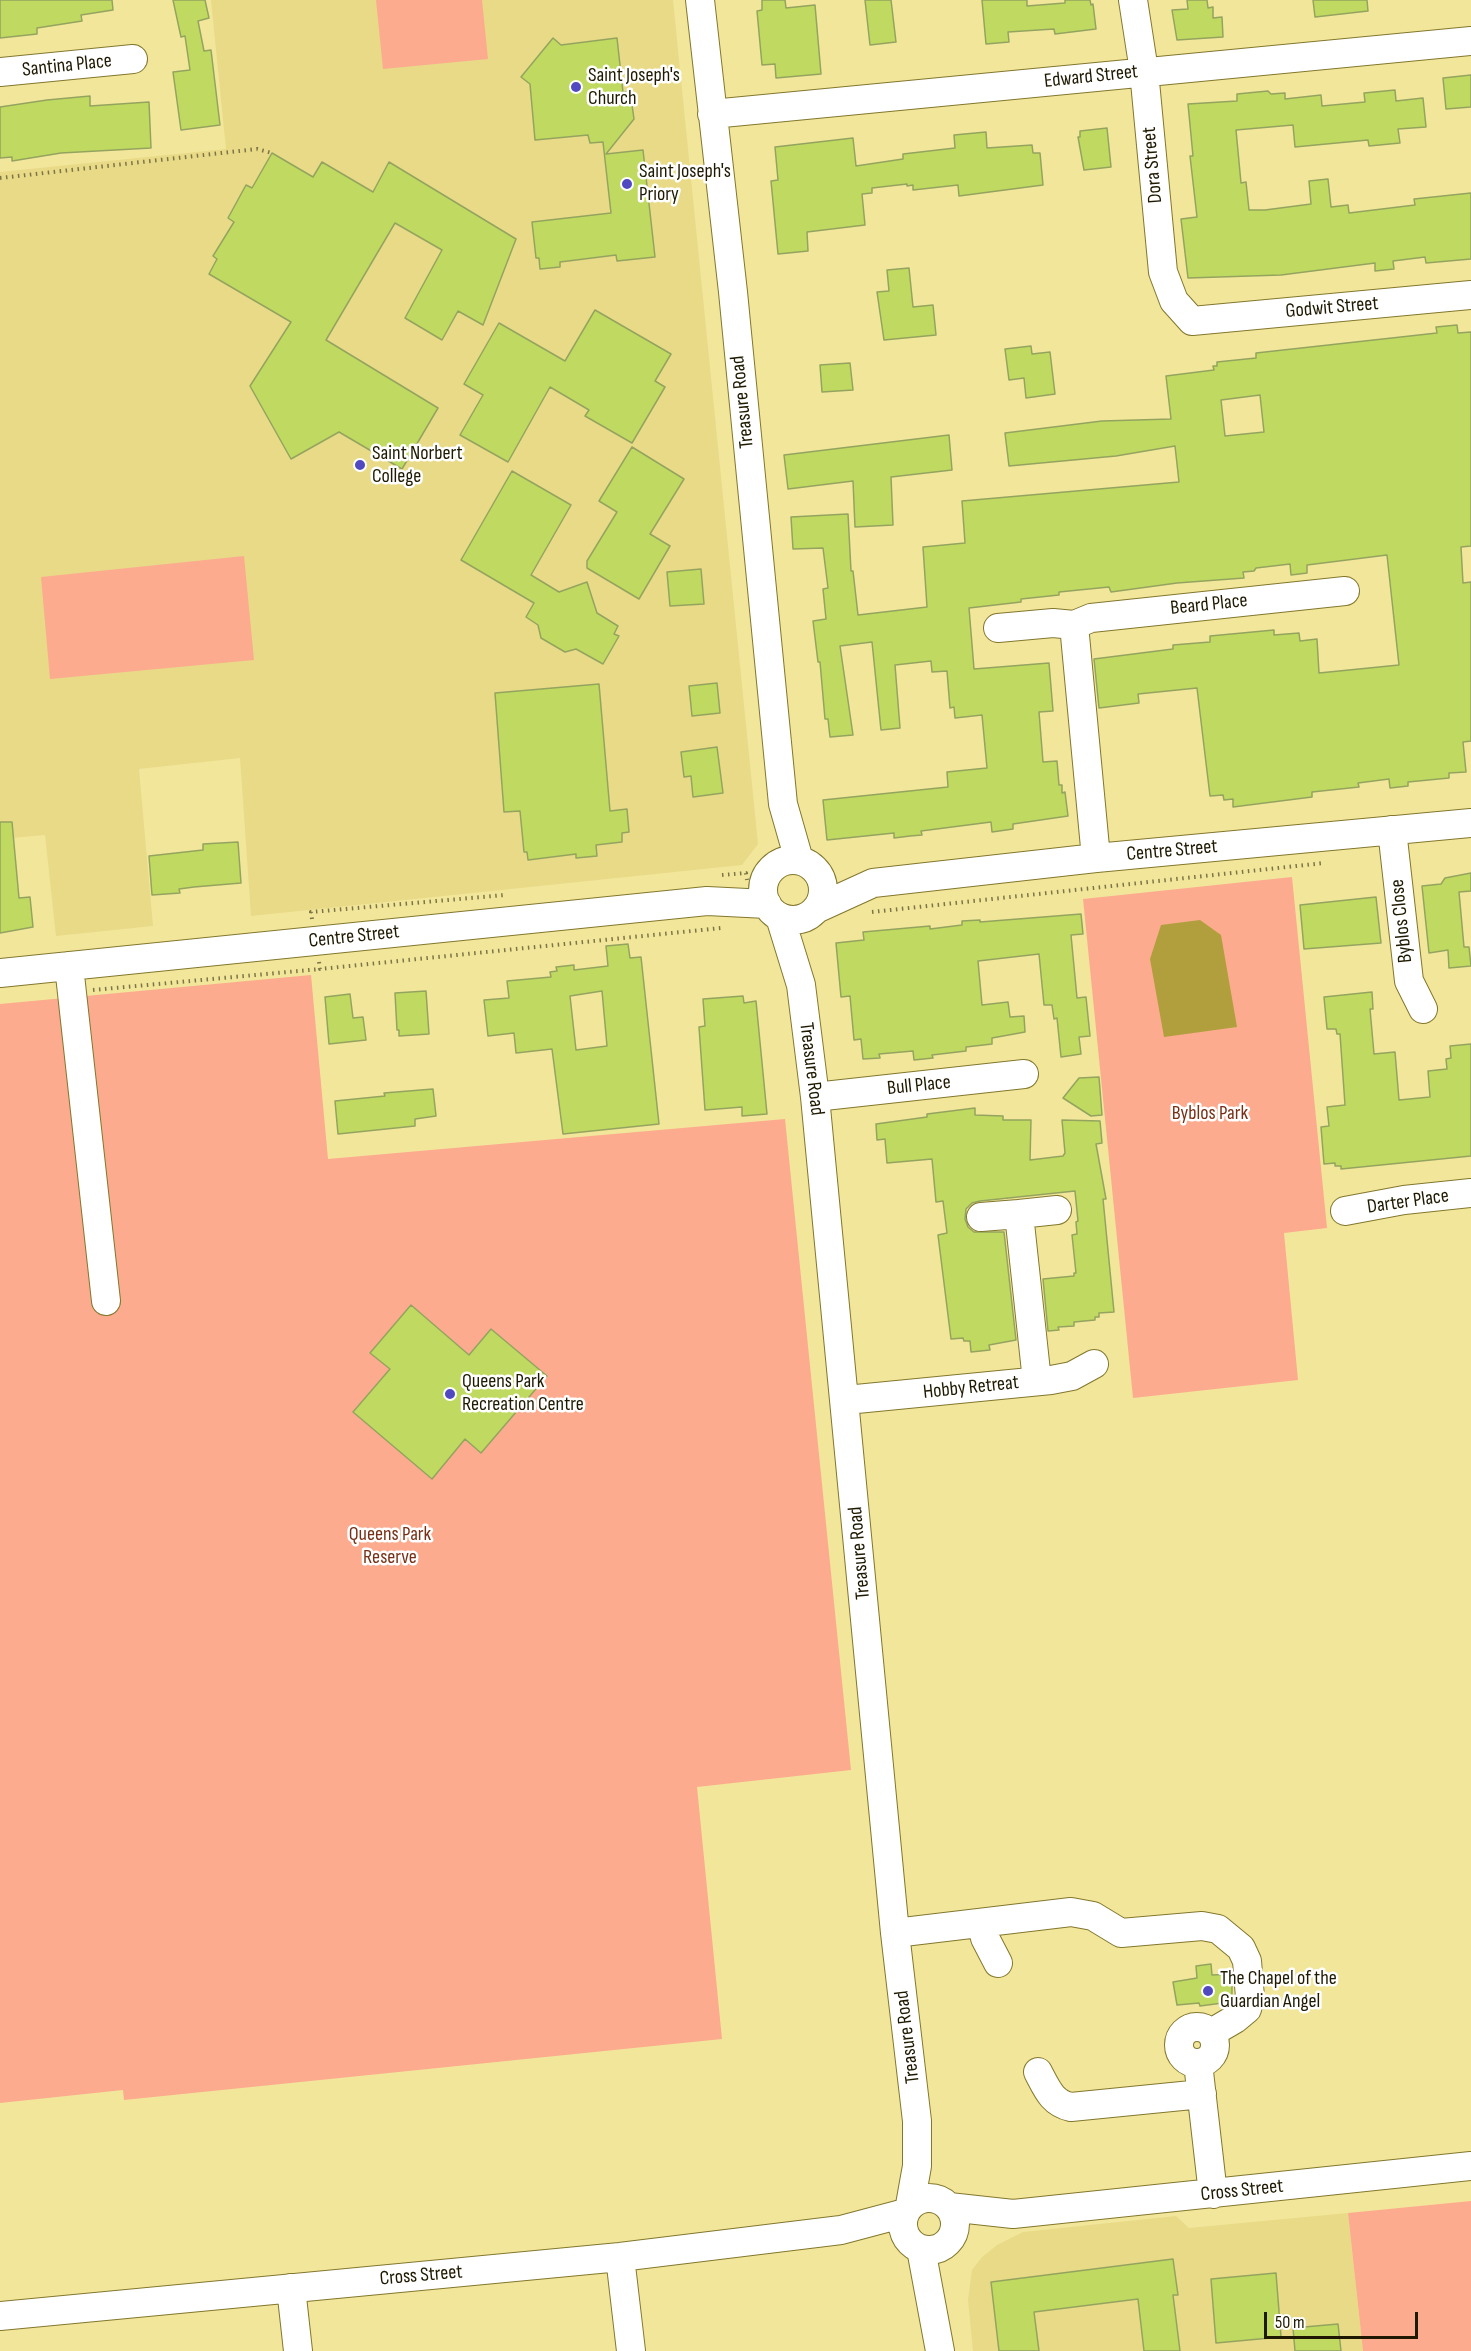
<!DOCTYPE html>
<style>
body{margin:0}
#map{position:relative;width:1471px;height:2351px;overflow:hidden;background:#f2e69b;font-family:"Sofia Sans Condensed",sans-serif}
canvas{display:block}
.scale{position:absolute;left:1264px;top:2312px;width:154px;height:27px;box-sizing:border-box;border:3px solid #1e1900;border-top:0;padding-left:8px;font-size:18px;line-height:21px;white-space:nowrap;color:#1e1900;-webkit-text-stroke:4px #fff;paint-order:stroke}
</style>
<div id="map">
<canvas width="1471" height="2351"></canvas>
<div class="scale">50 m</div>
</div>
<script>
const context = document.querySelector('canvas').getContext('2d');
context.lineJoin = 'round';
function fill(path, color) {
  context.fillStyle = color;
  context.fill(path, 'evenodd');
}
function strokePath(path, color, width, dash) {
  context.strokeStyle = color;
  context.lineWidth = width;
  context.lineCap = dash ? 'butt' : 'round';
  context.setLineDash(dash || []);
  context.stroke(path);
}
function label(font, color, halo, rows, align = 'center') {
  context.font = font + ' "Sofia Sans Condensed",sans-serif';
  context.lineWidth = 5;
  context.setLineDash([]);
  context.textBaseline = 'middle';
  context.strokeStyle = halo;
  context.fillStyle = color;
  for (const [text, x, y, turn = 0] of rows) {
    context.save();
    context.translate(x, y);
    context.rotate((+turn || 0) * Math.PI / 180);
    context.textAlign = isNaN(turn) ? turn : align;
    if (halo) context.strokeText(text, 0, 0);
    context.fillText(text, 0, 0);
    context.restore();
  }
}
fill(new Path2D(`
 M211 0H673L758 844 742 865 251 916 240 758 139 769 153 926 56 936 45 835 0 839V172L226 149Z
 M1348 2213 1363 2351H973L968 2300 972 2270 982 2257 997 2245 1023 2232 1176 2216 1189 2228Z`), '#e8da87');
fill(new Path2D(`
 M376 0H482L488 59 383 69Z
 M244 556 254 660 50 679 41 577Z
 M1292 877 1327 1228 1284 1233 1298 1380 1133 1398 1083 899Z
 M311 975 328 1159 785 1119 851 1770 697 1787 722 2039 124 2100 123 2090 0 2103V1004Z
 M1471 2201V2351H1363L1348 2213Z`), '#fcab8f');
fill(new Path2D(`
 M1200 920 1221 935 1237 1027 1164 1037 1150 959 1161 925Z`), '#b09f3c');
const building = new Path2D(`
 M0 0H112L113 10 81 15 82 21 37 28V34L0 38Z
 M173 0H205L209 18 198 21 204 51 211 50 220 125 181 130 173 72 190 70 185 36 181 37Z
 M762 0H785L786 8 815 5 821 74 776 78 775 64 762 65 757 11 762 10Z
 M865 0H891L896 42 870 45Z
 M982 0H1027V6L1065 3V0H1090L1091 5 1093 4 1096 29 1055 34 1054 29 1008 32 1009 42 986 44Z
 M1187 0H1207L1208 8 1213 7V18L1222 17 1223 37 1177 40 1172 10 1188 9Z
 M1313 0H1367L1368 11 1315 17Z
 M553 38 561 45 617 38 623 92 630 91 634 119 606 154 643 150 655 257 617 261 616 255 560 262V267L540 269 539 258H536L532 222 611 213 603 142 590 143 588 135 535 140 530 84 521 77Z
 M1471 75V107L1446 109 1443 78Z
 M1395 90 1396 101 1423 98 1426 127 1398 129 1400 143 1369 146 1368 140 1295 147 1293 125 1236 130 1241 183 1246 182 1249 210H1265L1311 204 1309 181 1328 179 1331 207 1348 205 1349 213 1415 205 1414 199 1471 193V259L1426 263 1425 257 1393 261 1394 269 1375 271V263L1281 275 1188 278 1181 219 1197 217 1190 156H1193L1188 104 1237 101V94L1268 91 1271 94 1285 93V99L1321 95 1322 106 1365 102 1364 93Z
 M90 96V106L149 102 151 148 61 153 12 161V157L0 158V107L47 100Z
 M1107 128 1111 167 1084 170 1078 137H1080V131Z
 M986 132 987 148 1032 145 1033 153H1040L1043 185 959 196 958 185 913 190V185L907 186V184L872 188V193L862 194 865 225 807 232 808 251 778 254 771 181 778 180 775 147 853 138 856 166 903 159V154L955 148 954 135Z
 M272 153 313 177 322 162 373 192 389 162 516 239 483 325 458 311 442 340 405 318 442 250 395 223 326 340 438 408 402 469 339 432 291 459 250 386 291 322 209 274 217 259 213 256 234 222 228 218 246 185 252 188Z
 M909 268 913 307 933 305 936 335 884 340 877 292 889 291 887 270Z
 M595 310 671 354 655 381 665 387 632 443 585 416 589 410 550 387 508 462 460 435 483 395 464 384 499 323 565 361Z
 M1457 325 1458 333 1471 332V546L1461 547 1463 583 1471 582V741L1463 742 1466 772 1449 773V778L1408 782V786L1390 788 1389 779 1358 783 1359 787 1312 792V797L1233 807V799L1224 800 1223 795 1210 796 1197 688 1138 694 1139 703 1099 708 1094 659 1173 649V645L1210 642V636L1274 630V635L1299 633 1300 641 1317 639 1319 673 1399 665 1387 555 1307 565V573L1291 575 1290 564 1256 568 1254 571 1243 572 1244 578 1177 583 1111 592 1109 587 1059 592V595L1021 599V602L969 608 974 669 1049 663 1053 711 1039 712 1043 762 1057 761 1059 785H1062V793L1065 792 1068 816 1013 824V829L992 832 991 822 921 831 922 835 910 836 894 838V833L827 840 823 800 948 787 947 772 987 768 982 715 955 718 954 707 950 708 947 671 932 672 931 661 895 665 900 728 881 730 872 642 840 646 853 735 830 737 828 719H825L820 662H818L813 621 826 619 823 589 828 588 823 548 793 549 791 517 848 514 851 571H853L858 615 927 607 923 547 965 543 962 501 1179 482 1175 446 1116 456 1009 466 1005 433 1102 421 1171 419 1166 376 1214 370 1213 366H1217V362L1256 358V353L1437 333 1436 327ZM1260 395 1264 432 1225 436 1221 400Z
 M1031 346 1032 354 1050 352 1055 394 1026 398 1024 378 1009 380 1005 349Z
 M850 363 853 390 822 392 820 365Z
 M949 435 952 470 891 477 893 525 855 527 853 481 788 489 784 455Z
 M632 447 684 479 650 534 670 546 639 599 587 568V561L617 512 599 501Z
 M512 471 571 505 531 575 559 592 587 582 597 613 618 626 614 634 619 636 603 664 576 649 565 652 541 638 538 625 526 617 534 603 461 560Z
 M701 569 704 604 670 606 667 572Z
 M717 683 720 713 692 716 689 686Z
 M599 684 610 811 627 809 629 832 622 833V842L596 845 597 856 576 858V854L528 860 527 852H524L520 811 504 812 495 693Z
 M717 747 723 793 693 797 691 776 684 777 681 752Z
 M0 822H12L19 898 30 897 33 927 0 933Z
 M238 842 241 883 194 887 179 889 180 893 152 895 149 856 203 850V844Z
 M1471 873V891L1459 892 1464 947H1469L1471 966 1449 968 1448 950 1429 953 1422 886 1441 884 1445 878Z
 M1376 897 1381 943 1304 949 1300 905Z
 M1081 914 1083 934 1071 935 1077 998 1086 997 1090 1036 1079 1037 1081 1054 1061 1057 1057 1018 1054 1019 1052 1005H1044L1039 954 978 961 982 1005 1008 1002 1010 1017 1024 1016 1025 1032 992 1038V1044L966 1047V1051L932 1055 933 1058 914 1060 913 1051 879 1054 880 1058 863 1059 861 1039 854 1040 850 996 841 997 836 943 864 940 863 932 930 926V929L962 925V921L980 920V922Z
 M628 944 630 958 641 957 659 1124 563 1134 552 1049 516 1053 514 1033 488 1036 484 1000 509 998 507 981 551 977 550 972 557 971 556 967 574 965V970L608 966 606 946ZM602 991 607 1046 576 1050 570 996Z
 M426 991 429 1034 399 1036V1030H397L395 993Z
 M1372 992 1373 1009H1370L1374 1054 1395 1052 1399 1100 1430 1097 1428 1071 1447 1069 1446 1059 1451 1058 1450 1046 1471 1044V1156L1341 1169V1166H1335V1163L1324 1164 1321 1127 1329 1126 1327 1107 1345 1105 1340 1034H1337L1336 1029H1327L1324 997Z
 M350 994 353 1018 363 1017 366 1040 329 1044 325 997Z
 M743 996 744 1003 756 1001 767 1114 742 1116V1107L705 1110 699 1027 705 1026 703 999Z
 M1099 1077 1102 1115 1091 1116 1063 1098 1079 1078Z
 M433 1089 436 1116 415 1119V1126L338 1134 335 1101 385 1096 384 1093Z
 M975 1108V1115L1003 1116V1120H1031L1030 1160 1063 1156 1065 1153 1062 1120 1100 1121 1102 1143 1096 1144 1106 1199H1103L1114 1312 1099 1313V1317H1095V1320L1074 1322V1326L1058 1327 1059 1330 1048 1331 1043 1279 1074 1276V1273H1076L1072 1235 1077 1234 1076 1222 1078 1221 1075 1191 980 1201 972 1203 966 1209 965 1219 968 1227 974 1232H1004L1016 1340 989 1345 990 1350 971 1352 970 1341H964L963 1338 951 1339 938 1235 947 1233 943 1201 936 1202 932 1159 887 1163 885 1139 877 1140 876 1124 927 1117V1114Z
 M411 1305 469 1355 491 1329 547 1376 481 1453 465 1439 432 1479 353 1412 390 1369 370 1353Z
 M1211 1964 1212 1975 1232 1974V2000L1230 2002 1200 2006 1199 2003 1177 2005 1173 1982 1197 1978 1196 1966Z
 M1173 2259 1178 2295H1173L1180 2351H1144L1138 2299 1034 2312 1039 2351H999L991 2282Z
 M1276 2273 1281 2337 1216 2343 1211 2279Z
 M1338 2324 1341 2351H1295L1293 2328Z`);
fill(building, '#c0da61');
strokePath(building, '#94a45f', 1.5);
const minor = new Path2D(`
 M700 0 733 292 783 804 799 860
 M1133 0 1144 71 1163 272 1174 301 1192 321 1471 295
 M0 72 133 59
 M712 114 1471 41
 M1074 625 1096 858
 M998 628 1053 623 1074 625 1091 618 1345 591
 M1392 830 1409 981 1423 1009
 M763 890a30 30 0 1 1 60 0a30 30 0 1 1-60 0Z
 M816 909 873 883 1096 858 1471 823
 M780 917 801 985 815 1097 895 1933 917 2121V2166L910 2205
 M69 966 106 1301
 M0 973 707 901 767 904
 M815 1097 1024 1074
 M1345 1211 1404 1200 1471 1193
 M1019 1214 1057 1210
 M981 1217 1019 1214 1037 1381
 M846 1400 1051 1380 1072 1376 1094 1364
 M981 1923 985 1938 998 1963
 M895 1933 1071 1912 1093 1916 1121 1933 1202 1926 1218 1929 1241 1948 1247 1961 1250 1997 1247 2009 1235 2019 1211 2033
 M1179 2045a18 18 0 1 1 36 0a18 18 0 1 1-36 0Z
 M1198 2063 1213 2194
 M1038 2072C1047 2089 1052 2103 1071 2107L1202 2094
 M903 2224a26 26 0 1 1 52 0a26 26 0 1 1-52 0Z
 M949 2207 1013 2214 1471 2166
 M921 2249 940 2351
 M620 2257 631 2351
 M291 2288 298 2351
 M0 2316 620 2257 841 2230 905 2213`);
strokePath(minor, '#83772d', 30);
strokePath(new Path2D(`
 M0 178 257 149 272 153
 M722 875 746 873 747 880
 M872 912 1324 863
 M312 919 311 912 505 895
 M319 962 320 969 721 928
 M93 990 320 969`), '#7d7546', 4, [1.5, 4.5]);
strokePath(minor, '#fff', 28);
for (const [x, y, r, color] of [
 [576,87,6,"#5049c0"],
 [627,184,6,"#5049c0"],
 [360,465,6,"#5049c0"],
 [450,1394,6,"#5049c0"],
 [1208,1991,6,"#5049c0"]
]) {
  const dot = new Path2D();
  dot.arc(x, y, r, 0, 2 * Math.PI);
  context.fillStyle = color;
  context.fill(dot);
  strokePath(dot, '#fff', 2);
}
label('20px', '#1e1900', '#fff', [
 ["Santina Place",67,66,-6],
 ["Edward Street",1091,77,-6],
 ["Dora Street",1153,165,-95],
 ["Godwit Street",1332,308,-5],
 ["Treasure Road",743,402,-96],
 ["Beard Place",1209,605,-6],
 ["Centre Street",1172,851,-5],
 ["Byblos Close",1402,921,-96],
 ["Centre Street",354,937,-6],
 ["Treasure Road",811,1069,83],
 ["Bull Place",919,1086,-6],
 ["Darter Place",1408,1202,-8],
 ["Hobby Retreat",971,1388,-6],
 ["Treasure Road",860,1553,-95],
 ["Treasure Road",908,2037,-97],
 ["Cross Street",1242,2191,-6],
 ["Cross Street",421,2276,-5]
]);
label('20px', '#1e1900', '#fff', [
 ["Saint Joseph's",588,76],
 ["Church",588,99],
 ["Saint Joseph's",639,172],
 ["Priory",639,195],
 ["Saint Norbert",372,454],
 ["College",372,477],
 ["Queens Park",462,1382],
 ["Recreation Centre",462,1405],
 ["The Chapel of the",1220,1979],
 ["Guardian Angel",1220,2002]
], 'left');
label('20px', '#773015', '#fff', [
 ["Byblos Park",1210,1114],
 ["Queens Park",390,1535],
 ["Reserve",390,1558]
]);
</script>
